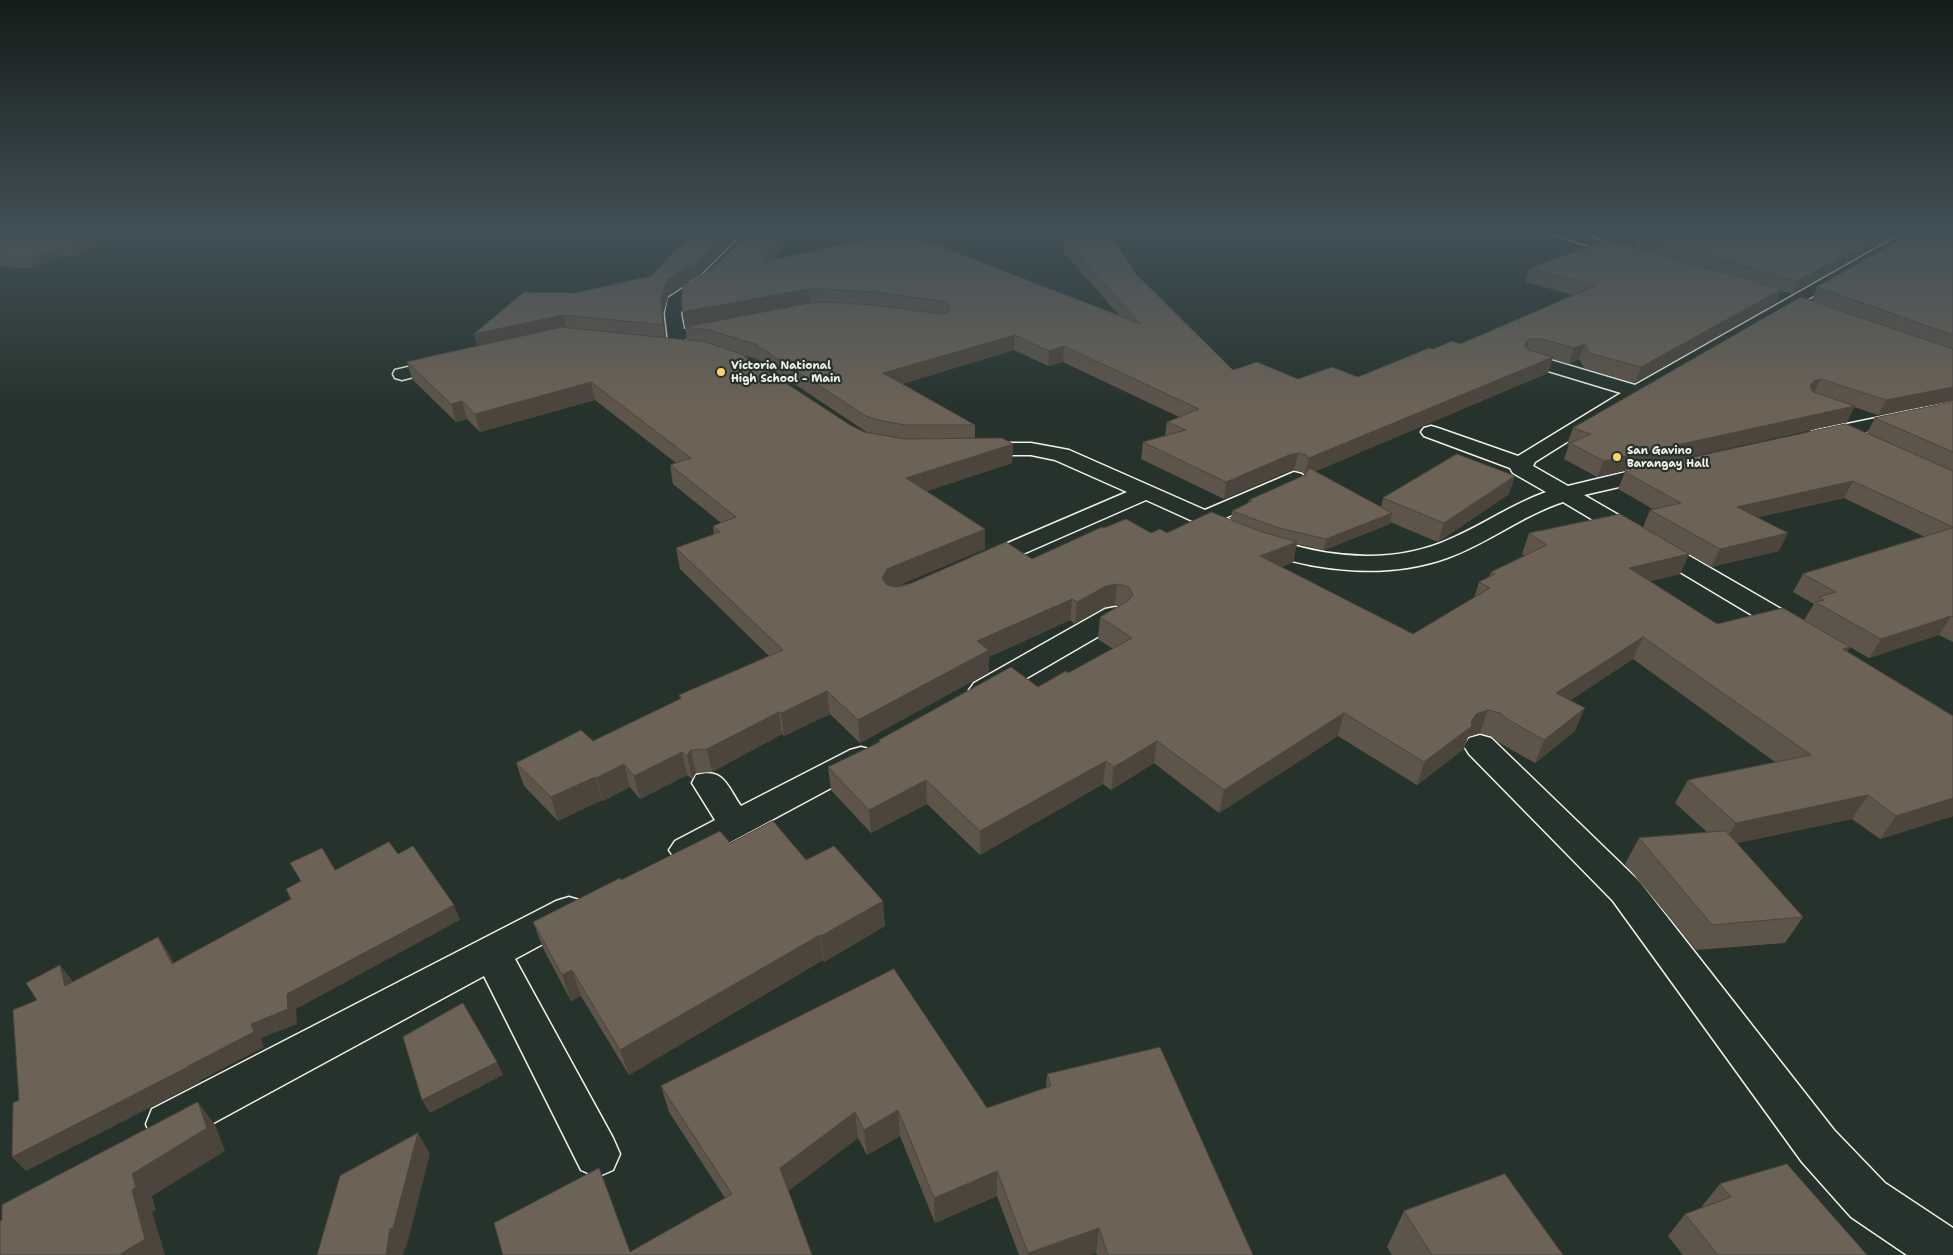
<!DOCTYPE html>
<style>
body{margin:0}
canvas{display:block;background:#26332d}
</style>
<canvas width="1953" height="1255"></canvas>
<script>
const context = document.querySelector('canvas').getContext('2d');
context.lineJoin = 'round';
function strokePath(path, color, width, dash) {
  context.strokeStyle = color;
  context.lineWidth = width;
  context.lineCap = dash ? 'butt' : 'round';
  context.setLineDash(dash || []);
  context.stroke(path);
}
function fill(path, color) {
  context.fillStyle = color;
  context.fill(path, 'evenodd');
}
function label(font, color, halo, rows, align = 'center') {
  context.font = font + ' "Shantell Sans",sans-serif';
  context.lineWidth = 4.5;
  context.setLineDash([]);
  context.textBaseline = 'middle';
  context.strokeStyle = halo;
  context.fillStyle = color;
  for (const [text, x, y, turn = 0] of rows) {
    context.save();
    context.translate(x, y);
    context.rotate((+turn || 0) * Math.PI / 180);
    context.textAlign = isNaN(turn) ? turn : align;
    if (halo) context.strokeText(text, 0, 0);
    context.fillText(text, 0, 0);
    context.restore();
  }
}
const minor = new Path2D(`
 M755 231H772L750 244 711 282 684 300 681 314 684 329 722 322 728 323 730 327 728 331 685 339 687 348 684 352 678 353 672 352 669 348 665 314 668 298 701 276 740 238Z
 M1550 231H1571L1638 252 1640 255 1638 258H1628L1552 234Z
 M1907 231H1924L1610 415 1535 462 1533 466 1568 486 1659 464 1667 466 1670 471 1667 476 1584 495 1807 624 1811 630 1807 636 1797 638 1787 636 1563 502C1521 516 1487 544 1447 558 1388 579 1322 572 1264 553 1250 548 1238 541 1225 536 1199 524 1173 512 1146 500L991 568 982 571 973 568 969 563 973 558 1127 492 1055 460 1031 455H976L968 454 965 449 968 444 976 443H1031L1069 450 1205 510 1294 472 1302 474 1305 479 1302 484 1225 518C1244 526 1262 536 1282 542 1336 559 1397 563 1450 539 1483 525 1512 504 1546 492L1513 473 1510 468 1424 436 1421 432 1424 428 1431 426 1438 428 1518 456 1621 393 1525 364 1522 360 1525 356 1531 355 1537 356 1635 385Z
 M446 358 452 359 455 363 452 367 402 380 395 378 393 374 395 370Z
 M1953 402V414L1818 442 1811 440 1808 436 1811 432 1818 430Z
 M1115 607 1125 609 1129 615 1125 621 994 697 984 699 974 697 969 690 974 683 1105 609Z
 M1480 735 1491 738 1639 881 1834 1130 1885 1183 1953 1228V1255H1907L1851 1217 1802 1162 1613 901 1469 754 1464 746 1469 738Z
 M861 747 872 750 877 758 872 766 699 859 687 863 675 859 669 850 675 841 715 820 692 783 696 775C724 767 727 786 741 806L850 750Z
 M569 897 582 901 588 912 582 923 515 959 613 1138 620 1154 613 1170 597 1177 581 1170 484 976 184 1139 168 1146 152 1139 146 1124 152 1109 556 901Z`);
strokePath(minor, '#f4f1e8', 3);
fill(minor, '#26332d');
fill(new Path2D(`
 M0 231H129L74 256H62L34 268 0 267Z
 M699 231H751L739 236 700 275 669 293 663 314 666 338 687 340 685 327 740 316 685 327 681 300 710 270 753 231H794L775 259 1119 315 1063 252 1064 239 1067 236 1065 231H1110L1134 272 1233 370 1298 379 1358 377 1433 349 1460 344 1573 295 1526 282 1530 268 1607 240 1577 231H1671L1612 241 1635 247 1639 237 1675 231H1903L1792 294 1781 291 1776 303 1635 383 1584 368 1579 359 1569 364 1552 359 1548 373 1315 471 1381 507 1383 498 1509 494 1438 542 1390 522V524L1324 550 1297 544 1293 562 1282 567 1413 634 1474 598 1479 582 1489 577 1491 572 1525 556 1522 554 1529 533 1643 527 1650 510 1653 509 1618 489 1625 472 1867 433 1875 418 1953 402V642L1939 635 1869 658 1850 647 1847 652 1953 816 1880 839 1852 819 1737 843 1803 917 1785 943 1696 950 1625 864 1639 838 1708 833 1675 803 1688 780 1775 762 1633 659 1570 700 1575 731 1535 763 1498 742 1491 736 1480 733 1468 737 1464 749 1417 785 1338 736 1219 813 1154 763 1111 790 1103 784 980 855 927 804 871 833 831 790 828 767 879 742V740L1038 687 1068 673 1113 649 1098 639 1100 617 1119 606 1115 605 1104 607 1075 624 1070 620 989 657V672L860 743 830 714 784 736 782 734 712 772 696 773 692 779 687 775 640 799 630 787 603 801 602 800 558 821 524 786 516 763 593 741 680 699 679 695 769 656 680 569 676 548 714 534 713 526 721 523 673 484 670 465 676 463 595 400 480 432 467 419 456 422 412 379 407 362 478 346 474 334 575 293 651 276ZM1014 350 1048 366 1063 362 1179 417 1167 422 1165 436 1143 442 1141 459 1224 499 1286 472 1294 470 1302 472 1305 475 1249 500 1248 503 1232 511 1231 520 1167 533H1151L1104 528 1032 559 897 586 985 549V529L926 491 1012 463 1013 444 975 439V425L902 384ZM742 355 757 359 868 433 864 432 850 425ZM1844 498 1925 537 1803 574 1793 592 1814 604 1804 620 1717 624 1650 581 1680 574 1689 554 1711 567 1779 551 1758 517Z
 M1953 231V401L1878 415 1854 407 1847 422 1597 477 1564 459 1569 445 1567 444 1573 428 1812 300 1817 287Z
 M730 843 806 860 885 926 824 962 823 960 629 1075 581 996 571 1001 543 948 533 922Z
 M1047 1074 1253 1255H1097L1096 1253 1090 1255H1019L997 1196 935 1223 900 1136 867 1155 858 1138 788 1191 812 1255H503L599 1168 630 1252 725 1198 669 1112 661 1086 987 1108 1046 1088Z
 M1720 1184 1867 1255H1683L1668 1236 1685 1214 1703 1207 1702 1206Z
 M1404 1211 1563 1255H1392L1387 1247Z`), '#5d544a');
fill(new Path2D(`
 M107 231H129L74 256 70 248Z
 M730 231H751L739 236 700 275 669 293 663 314 666 340 663 325 661 300 667 280Z
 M784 231H794L765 275 763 262Z
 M1613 231H1671L1609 241Z
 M1888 231H1903L1792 294 1798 281Z
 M57 248 62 256 34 268 30 259Z
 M808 289 810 303 685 327 683 312Z
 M1782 289 1776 303 1635 383 1641 367Z
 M563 315 566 329 478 349 474 334Z
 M1015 335 1014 350 884 389 883 373Z
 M1529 339 1525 354V345Z
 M1585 344 1579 359 1569 364 1574 348Z
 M1064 346 1063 362 1048 366 1049 351Z
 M1553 357 1548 373 1305 476 1309 458Z
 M1821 379 1813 394 1810 386 1814 381Z
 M591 382 595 400 480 432 475 414Z
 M1953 387V401L1878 415 1886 400Z
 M462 401 467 419 456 422 451 404Z
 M1855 406 1847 422 1597 477 1604 461Z
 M1013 444 1012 463 907 498 906 478Z
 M1298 453 1294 470 1286 472 1224 499 1226 482 1289 455Z
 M1515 476 1509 494 1438 542 1444 523Z
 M1853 481 1844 498 1729 524 1737 507Z
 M1392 513 1390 524 1324 550 1326 539Z
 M985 529V549L888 590 882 578 887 569Z
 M1788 533 1779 551 1711 567 1720 549Z
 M1297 542 1293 562 1257 577 1260 556Z
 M1689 554 1680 574 1620 589 1629 568Z
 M1117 584 1115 605 1104 607 1075 624 1077 602 1106 586Z
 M1072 599 1070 620 989 657V672L860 743 858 720 977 641Z
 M1951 616 1939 635 1869 658 1881 639Z
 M1643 637 1633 659 1547 716 1556 693Z
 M1850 647 1837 669 1843 649Z
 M827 691 830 714 784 736 781 713Z
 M1585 708 1575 731 1535 763 1544 740Z
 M1488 710 1480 733 1468 737 1464 749 1417 785 1424 762 1471 722 1476 714Z
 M779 712 782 734 712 772 707 749Z
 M1344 713 1338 736 1219 813 1224 790Z
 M1157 741 1154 763 1111 790 1114 767Z
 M691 750 696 773 692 779 687 756Z
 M682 752 687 775 640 799 634 776Z
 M1106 761 1103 784 980 855V831Z
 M624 764 630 787 603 801 596 778Z
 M595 777 602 800 558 821 551 797Z
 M926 780 927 804 871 833 869 810Z
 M1868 795 1852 819 1722 846 1736 823Z
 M1953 798V816L1880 839 1896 816Z
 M883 901 885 926 824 962 821 936Z
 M454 905 460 920 296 1009 297 1024 261 1038 264 1047 199 1081 200 1082 26 1171 12 1157 188 1066 287 994Z
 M820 935 823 960 629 1075 620 1050Z
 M158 937 168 952 182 979 172 964Z
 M60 965 72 980 77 1001 65 986Z
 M572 970 581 996 571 1001 562 975Z
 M497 1062 503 1075 430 1113 422 1100Z
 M198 1102 215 1125 225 1151 152 1196 156 1210 152 1212 165 1255H119L132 1190V1174Z
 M898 1110 900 1136 867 1155 864 1130Z
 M855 1112 858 1138 785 1193 780 1168Z
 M418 1133 430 1154 406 1248 404 1250 403 1255H386L390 1229Z
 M599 1168 609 1193 631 1255Z
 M997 1171V1196L935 1223 934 1198Z
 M1099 1228 1096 1253 1090 1255H1028V1253Z`), '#4c453c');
const building = new Path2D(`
 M0 231H107L70 248H57L30 259 0 258Z
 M699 231H730L698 261 667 280 661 300 663 325 563 315 474 334 524 292 575 293 651 276 693 233H697Z
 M753 231H784L763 262 897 232 911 238 916 237 1141 324 1064 239 1072 232 1071 231H1110L1134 272 1233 370 1257 362 1298 379 1332 367 1358 377 1429 348 1433 349 1452 341 1460 344 1595 286 1530 268 1608 240 1782 289 1641 367 1589 353 1585 344 1574 348 1542 339H1529L1525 345 1528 350 1553 357 1309 458 1306 455 1298 453 1289 455 1226 482 1143 442 1186 430 1167 422 1199 409 1064 346 1049 351 1015 335 883 373 975 425H905L878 420 866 416 755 344 709 330 685 327 809 303 825 302 875 305 940 314 948 312 950 307 947 302 875 292 825 289H808L683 312 681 300 683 287 710 270 750 233Z
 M1675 231H1888L1798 281 1639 237Z
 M1915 231H1953V335L1817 287Z
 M1801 297 1953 349V387L1886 400 1821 379 1814 381 1810 386 1813 392 1855 406 1604 461 1570 443 1591 434 1573 428Z
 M562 327 706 342 741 354 850 425 864 432 905 439 1002 438 1013 444 906 478 985 529 887 569 882 578 887 585 896 587 907 585 1006 542 1032 559 1102 527 1104 528 1126 519 1151 533 1160 529 1167 533 1211 512 1259 531 1297 542 1260 556 1413 634 1490 588 1479 582 1495 574 1491 572 1547 545 1529 533 1620 514 1689 554 1629 568 1714 622 1717 624 1783 608 1850 647 1843 649 1953 716V798L1896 816 1868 795 1736 823 1688 780 1811 755 1643 637 1556 693 1585 708 1544 740 1507 719 1500 713 1488 710 1476 714 1471 722 1472 726 1424 762 1344 713 1224 790 1157 741 1114 767 1106 761 980 831 926 780 869 810 828 767 880 742 879 740 1011 667 1038 687 1066 671 1068 673 1132 638 1100 617 1128 601 1133 595 1129 587 1117 584 1106 586 1077 602 1072 599 977 641 989 650 858 720 827 691 781 713 779 712 707 749 691 750 687 756 682 752 634 776 624 764 596 778 595 777 551 797 516 763 581 730 593 741 682 698 679 695 783 650 676 548 720 532 713 526 736 517 670 465 691 458 591 382 475 414 462 401 451 404 407 362Z
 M1953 402V452L1875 418Z
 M1846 424 1953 471V527L1853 481 1737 507 1788 533 1720 549 1650 510 1681 503 1625 472Z
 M1457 454 1515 476 1444 523 1383 498Z
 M1309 468 1392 513 1326 539 1279 528 1232 511 1252 501 1249 500 1305 475Z
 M1953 528V617L1951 616 1881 639 1815 602 1824 600 1819 597 1836 592 1803 574Z
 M773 821 806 860 834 846 883 901 821 936 820 935 620 1050 572 970 562 975 533 922 620 878 621 880 720 831 730 843Z
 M1726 831 1803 917 1712 925 1639 838Z
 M389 842 398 854 413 846 454 905 287 994 288 1009 251 1024 254 1032 188 1066V1067L12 1157 13 1103 19 1100 13 1010 37 1000 26 983 60 965 65 986 158 937 172 964 291 899 286 889 301 881 290 863 322 848 335 870Z
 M894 969 987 1108 1051 1086 1047 1074 1160 1047 1253 1255H1108L1099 1228 1028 1253 997 1171 934 1198 898 1110 864 1130 855 1112 780 1168 812 1255H503L494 1223 599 1168 630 1252 732 1194 661 1086Z
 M463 1003 497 1062 422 1100 403 1037Z
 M198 1102 207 1128 132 1174 136 1187 132 1190 145 1239 119 1255H0V1221L2 1220V1205Z
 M418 1133 393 1228 390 1229 386 1255H317L340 1176Z
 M1787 1164 1867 1255H1718L1685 1214 1731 1197 1720 1184Z
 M1505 1174 1563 1255H1432L1404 1211Z`);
fill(building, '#6c6256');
strokePath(building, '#4c453c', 1);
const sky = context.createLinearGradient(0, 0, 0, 407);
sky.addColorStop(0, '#151c19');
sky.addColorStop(0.57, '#415057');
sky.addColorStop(1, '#41505700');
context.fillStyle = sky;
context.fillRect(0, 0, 1953, 407);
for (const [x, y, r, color] of [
 [721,372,5,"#ffd166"],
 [1617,457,5,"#ffd166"]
]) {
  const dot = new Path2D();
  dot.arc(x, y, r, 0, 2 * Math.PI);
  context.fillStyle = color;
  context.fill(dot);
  strokePath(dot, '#26332d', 2);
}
label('bold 11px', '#f4f1e8', '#26332d', [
 ["Victoria National",731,366],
 ["High School - Main",731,379],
 ["San Gavino",1627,451],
 ["Barangay Hall",1627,464]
], 'left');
</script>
